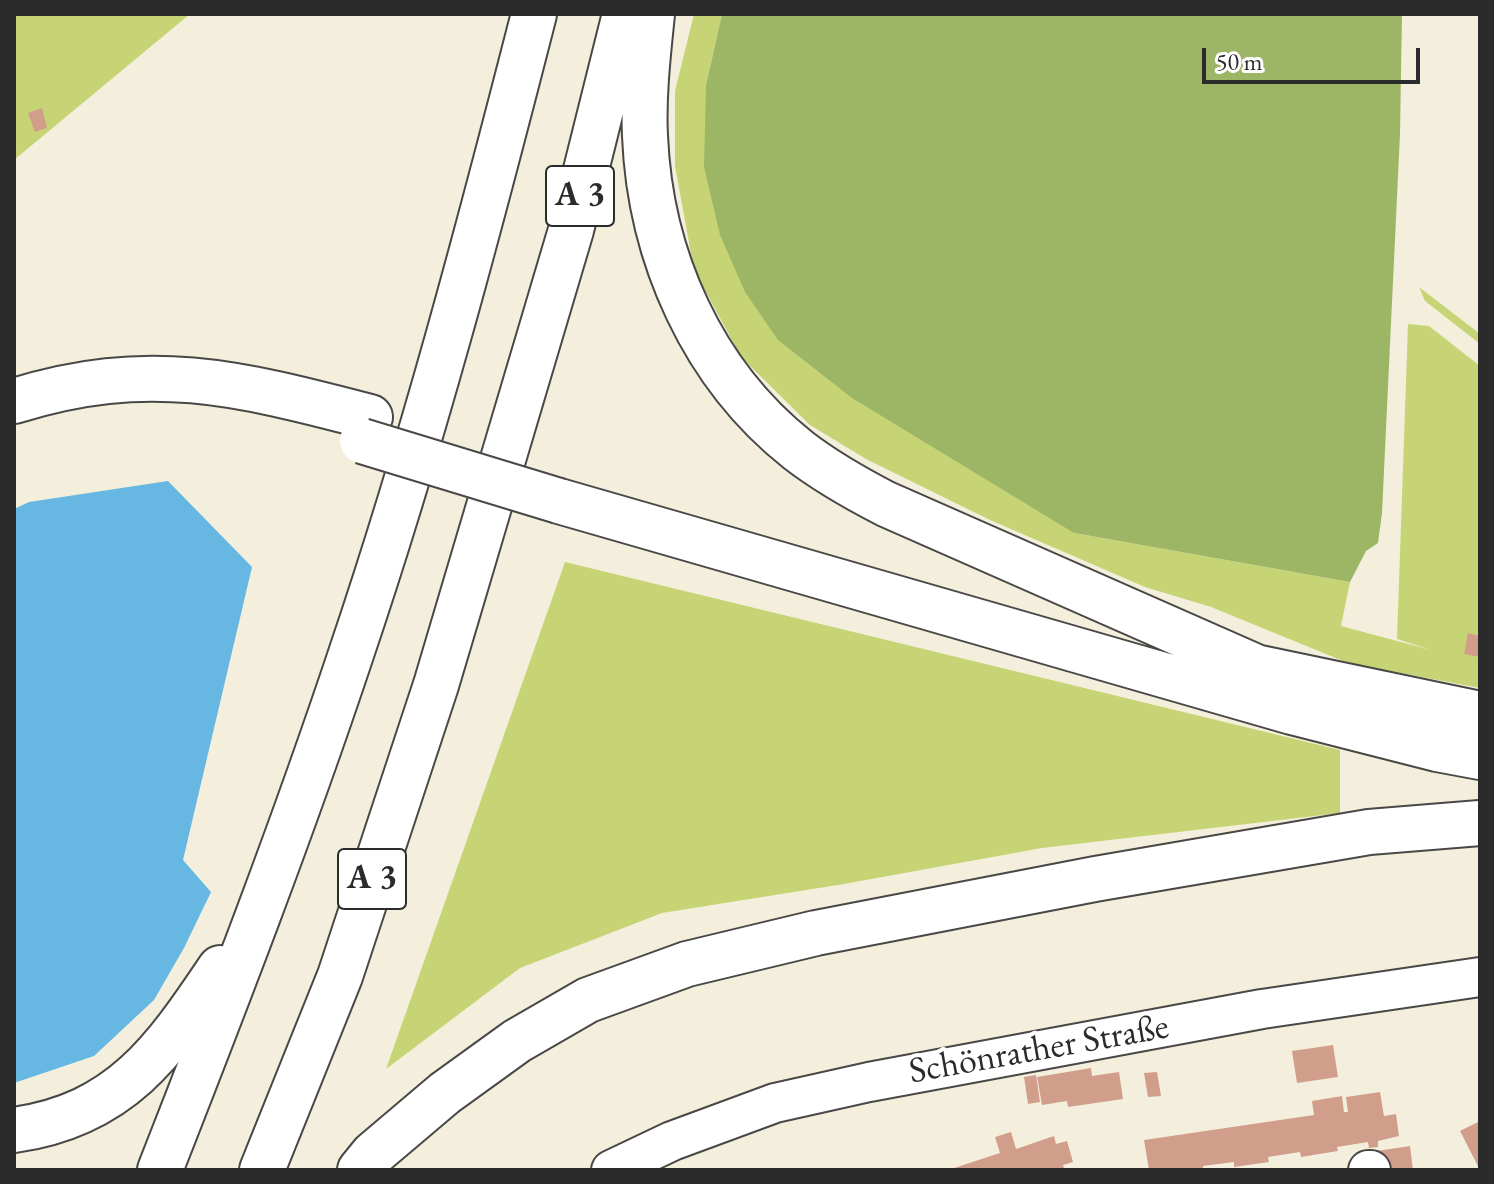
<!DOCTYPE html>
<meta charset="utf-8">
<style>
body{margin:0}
#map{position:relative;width:1494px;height:1184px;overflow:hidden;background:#f4efdc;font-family:"EB Garamond",serif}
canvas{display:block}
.frame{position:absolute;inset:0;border:16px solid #2b2b2b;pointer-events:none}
.scale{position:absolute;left:1202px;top:48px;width:218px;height:36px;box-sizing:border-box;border:4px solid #2b2b2b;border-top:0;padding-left:10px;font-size:24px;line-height:28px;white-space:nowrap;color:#2b2b2b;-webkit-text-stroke:6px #fff;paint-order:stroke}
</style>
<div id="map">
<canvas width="1494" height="1184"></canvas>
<div class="frame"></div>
<div class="scale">50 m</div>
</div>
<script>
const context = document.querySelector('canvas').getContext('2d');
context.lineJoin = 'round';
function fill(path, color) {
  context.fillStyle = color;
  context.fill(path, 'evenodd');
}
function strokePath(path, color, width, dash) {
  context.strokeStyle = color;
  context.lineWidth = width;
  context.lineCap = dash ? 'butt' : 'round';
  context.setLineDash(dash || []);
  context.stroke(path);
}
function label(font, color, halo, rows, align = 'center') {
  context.font = font + ' "EB Garamond",serif';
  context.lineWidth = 8;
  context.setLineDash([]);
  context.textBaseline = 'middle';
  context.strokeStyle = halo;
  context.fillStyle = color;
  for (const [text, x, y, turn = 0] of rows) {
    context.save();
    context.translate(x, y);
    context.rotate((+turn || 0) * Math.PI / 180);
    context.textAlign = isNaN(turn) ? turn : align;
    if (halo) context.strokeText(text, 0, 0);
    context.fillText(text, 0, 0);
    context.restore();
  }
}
fill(new Path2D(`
 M14 14H190L14 160Z
 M694 14H722L706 85 1074 533 1350 582 1341 626 1431 650 1397 639 1408 324 1429 326 1480 366V688L1348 663 1211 607 1145 587 990 520 866 459 810 425 741 357 694 270 675 166V91Z
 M1419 287 1480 334V344L1425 301Z
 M565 562 1340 750V813L1042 848 844 884 662 913 520 968 386 1069Z`), '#c7d475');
fill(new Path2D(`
 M722 14H1402L1400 134 1382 513 1378 543 1366 551 1350 582 1074 533 852 398 778 340 745 292 720 235 704 167 706 85Z`), '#9db666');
fill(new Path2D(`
 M168 481 252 567 183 860 211 892 184 948 154 1000 94 1056 14 1083V509L29 502Z`), '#66b7e1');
fill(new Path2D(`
 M42 108 47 128 35 132 28 113Z
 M1468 633 1480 636V657L1464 654Z
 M1333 1045 1338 1077 1297 1083 1292 1051Z
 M1091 1068 1092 1076 1119 1072 1123 1099 1068 1107 1067 1101 1042 1105 1037 1077Z
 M1157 1072 1161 1096 1148 1097 1144 1073Z
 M1036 1075 1040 1102 1028 1104 1024 1077Z
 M1380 1092 1384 1116 1396 1114 1399 1136 1378 1141V1147L1369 1148 1368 1142 1337 1147 1338 1151 1301 1157 1300 1152 1268 1157 1269 1162 1234 1167V1162L1203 1166V1170H1149L1144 1140 1314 1115 1312 1101 1342 1096 1344 1112H1348L1346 1097Z
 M1480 1121V1170L1460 1131Z
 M1011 1132 1016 1149 1054 1136 1056 1144 1067 1141 1073 1162 1063 1165 1064 1168 1059 1170H948L1000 1153 995 1137Z
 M1410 1146 1413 1170H1379L1377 1151Z`), '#d29e8c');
const minor = new Path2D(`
 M611 1170 672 1141 775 1103 869 1082 1262 1009 1480 977
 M1368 1170H1371`);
const highway = new Path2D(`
 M652 14C648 53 643 96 645 136 650 256 702 374 798 450 825 471 855 488 886 504L1265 671
 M14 401C148 359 239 383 370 417
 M559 501 1292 712 1437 749 1480 757
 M1236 663 1480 714
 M14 1130C121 1115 164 1051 220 968
 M160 1170C227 999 293 828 351 654 422 444 479 229 534 14
 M262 1170 340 976 436 685 571 230 625 14
 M360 1170 373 1154 445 1093 517 1041 588 1000 687 964 816 933 1095 879 1369 832 1480 823`);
strokePath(minor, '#494846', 42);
strokePath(highway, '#494846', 48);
strokePath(minor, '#fff', 38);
strokePath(highway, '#fff', 44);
const highwayBridge = new Path2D(`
 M362 441 559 501`);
strokePath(highwayBridge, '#494846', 48, []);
strokePath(highwayBridge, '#fff', 44);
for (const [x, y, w] of [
 [580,196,68],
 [372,879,68]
]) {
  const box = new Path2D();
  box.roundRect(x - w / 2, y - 30, w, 60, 6);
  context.fillStyle = '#fff';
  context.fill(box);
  strokePath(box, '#2b2b2b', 2);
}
label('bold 34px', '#2b2b2b', null, [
 ["A 3",580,196],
 ["A 3",372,879]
]);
label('36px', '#2b2b2b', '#fff', [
 ["Schönrather Straße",1039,1050,-10]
]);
</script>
